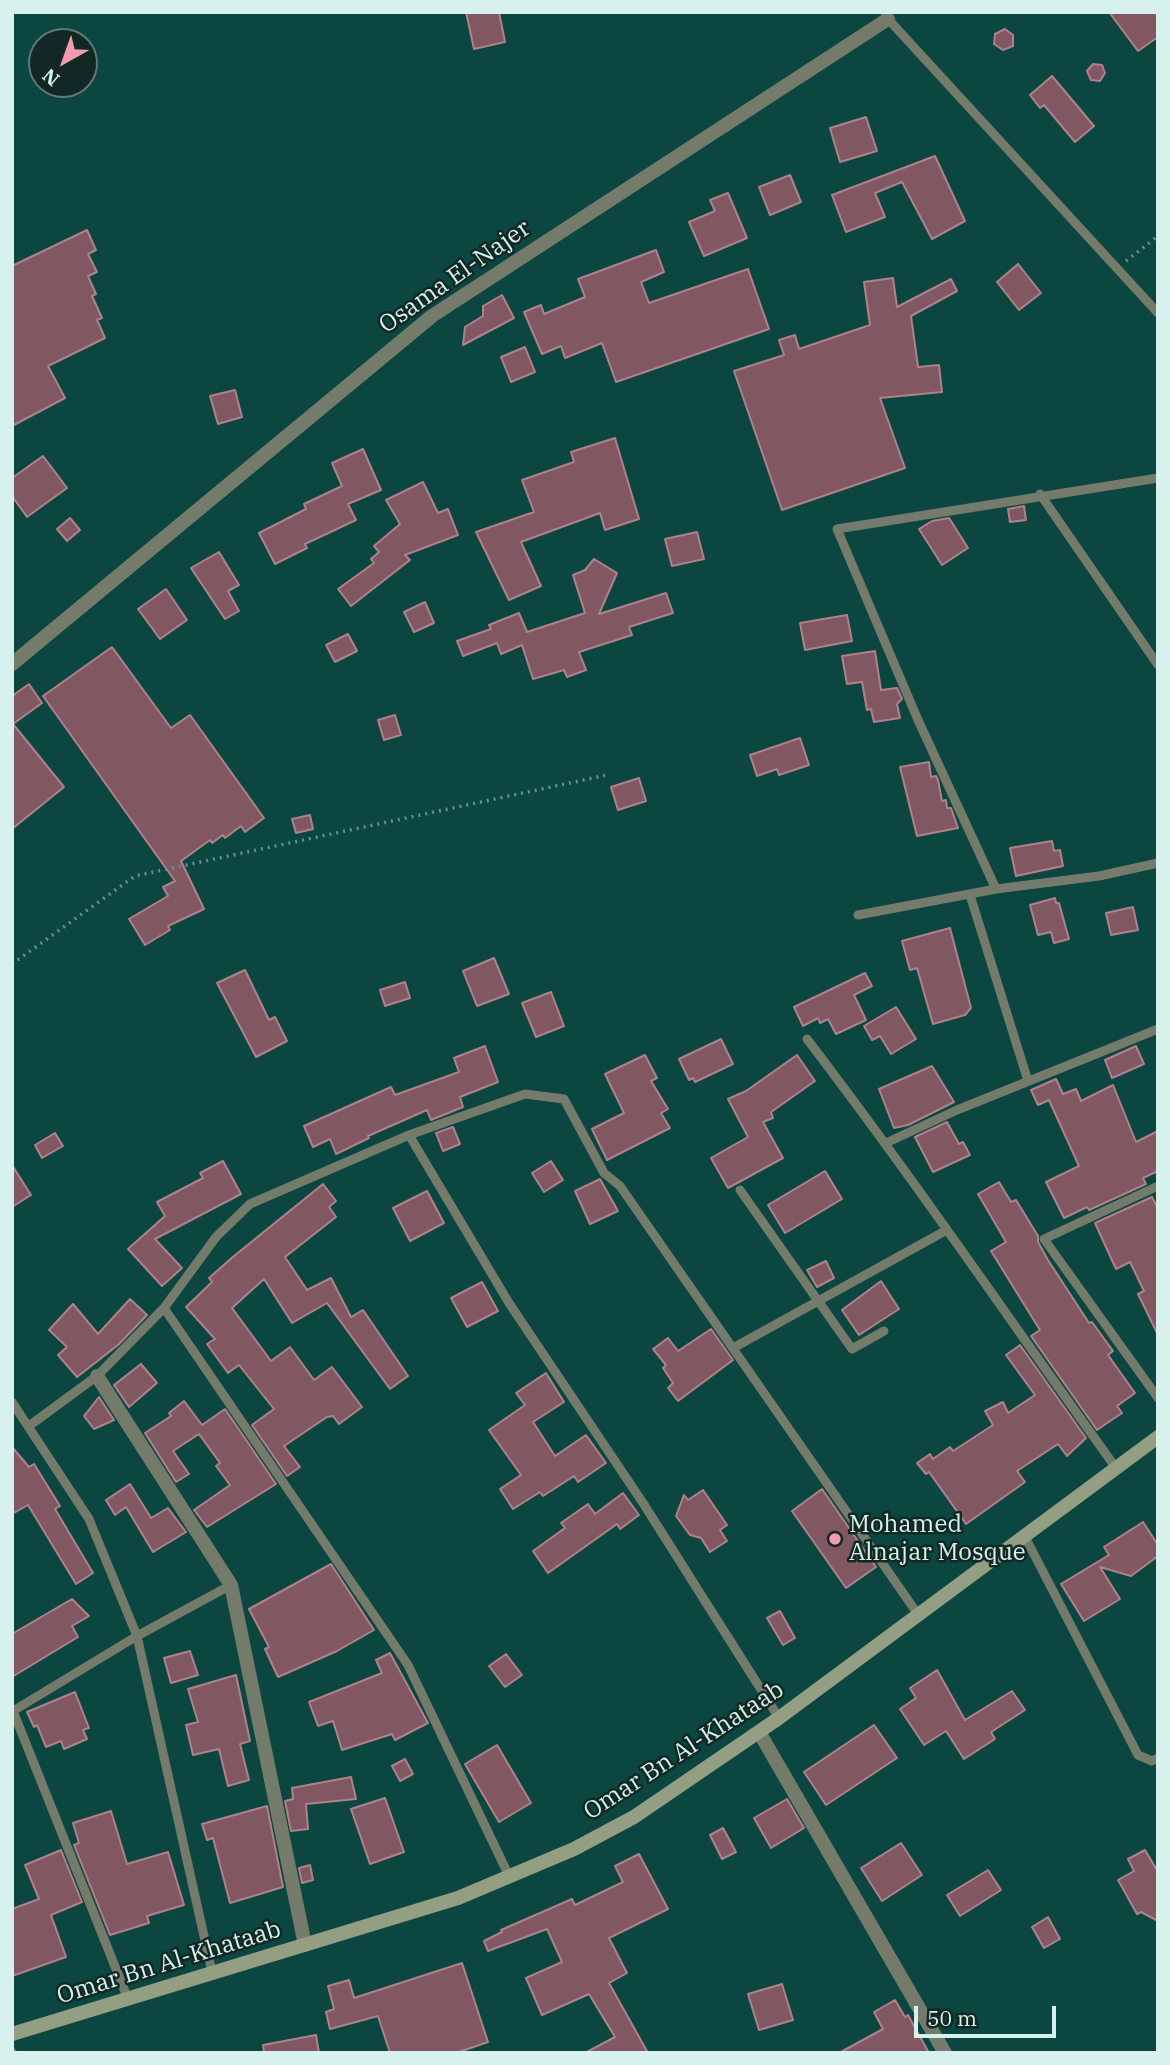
<!DOCTYPE html>
<style>
body{margin:0}
#map{position:relative;width:1170px;height:2065px;overflow:hidden;background:#0c4640;font-family:"IBM Plex Serif",serif}
canvas{display:block}
.frame{position:absolute;inset:0;border:14px solid #d7f2ed;pointer-events:none}
.north{position:absolute;left:28px;top:28px;width:70px;height:70px;box-sizing:border-box;background:#122825;border:2px solid #617975;border-radius:50%;rotate:220deg;font-size:19px;font-weight:700;line-height:28px;text-align:center;color:#d7f2ed}
.north::after{content:'';display:block;margin:auto;width:24px;height:32px;background:#f29aae;clip-path:polygon(50% 0,100% 100%,50% 72%,0 100%)}
.scale{position:absolute;left:914px;top:2006px;width:142px;height:32px;box-sizing:border-box;border:4px solid #d7f2ed;border-top:0;padding-left:9px;font-size:21px;line-height:24px;white-space:nowrap;color:#d7f2ed;-webkit-text-stroke:5px #122825;paint-order:stroke}
</style>
<div id="map">
<canvas width="1170" height="2065"></canvas>
<div class="frame"></div>
<div class="north">N</div>
<div class="scale">50 m</div>
</div>
<script>
const context = document.querySelector('canvas').getContext('2d');
context.lineJoin = 'round';
function fill(path, color) {
  context.fillStyle = color;
  context.fill(path, 'evenodd');
}
function strokePath(path, color, width, dash) {
  context.strokeStyle = color;
  context.lineWidth = width;
  context.lineCap = dash ? 'butt' : 'round';
  context.setLineDash(dash || []);
  context.stroke(path);
}
function label(font, color, halo, rows, align = 'center') {
  context.font = font + ' "IBM Plex Serif",serif';
  context.lineWidth = 5;
  context.setLineDash([]);
  context.textBaseline = 'middle';
  context.strokeStyle = halo;
  context.fillStyle = color;
  for (const [text, x, y, turn = 0] of rows) {
    context.save();
    context.translate(x, y);
    context.rotate((+turn || 0) * Math.PI / 180);
    context.textAlign = isNaN(turn) ? turn : align;
    if (halo) context.strokeText(text, 0, 0);
    context.fillText(text, 0, 0);
    context.restore();
  }
}
const building = new Path2D(`
 M466 12H499L505 42 474 49Z
 M1109 12H1158V37L1138 51Z
 M1005 29 1013 35V46L1003 50 994 44 995 34Z
 M1093 64 1102 65 1105 73 1100 81 1091 80 1087 71Z
 M1052 76 1094 126 1075 142 1044 105 1040 108 1030 95Z
 M866 117 877 151 840 162 830 128Z
 M935 156 965 221 932 239 902 182 875 193 885 217 846 232 832 195Z
 M790 175 801 202 770 215 759 187Z
 M728 193 747 238 704 256 689 222 715 211 710 200Z
 M87 230 96 250 88 254 97 272 88 276 96 294 92 296 102 318 97 320 105 338 48 366 65 398 12 426V266Z
 M656 250 664 272 641 282 649 303 748 269 769 329 616 382 602 343 565 358 561 346 542 354 524 312 541 305 544 314 585 297 578 279Z
 M1018 264 1041 293 1019 310 997 282Z
 M893 278 897 307 951 279 957 291 911 316 918 367 939 365 942 392 880 398 905 468 782 510 734 371 784 355 779 340 795 335 799 349 870 325 864 282Z
 M502 295 514 318 463 345 465 327 483 316V306Z
 M525 347 535 372 511 382 501 357Z
 M235 390 242 417 218 424 210 396Z
 M615 438 639 519 605 530 600 513 521 542 541 586 509 600 476 532 534 512 522 480 574 462 571 452Z
 M363 449 381 490 348 504 356 520 305 544 307 548 275 564 259 533 306 509 304 504 342 486 332 463Z
 M43 456 67 488 27 517 12 496V478Z
 M423 482 438 513 448 509 458 535 405 555 410 560 351 606 338 589 374 563 371 559 379 552 374 546 400 524 386 500Z
 M1024 506 1026 520 1010 522 1008 509Z
 M70 518 80 530 67 541 57 529Z
 M949 518 968 548 942 565 919 529 932 521Z
 M697 532 704 559 672 566 665 539Z
 M219 552 239 585 228 591 239 611 225 619 191 568Z
 M594 559 617 573 599 614 666 593 673 613 629 627 632 635 579 652 586 670 567 677 564 670 533 679 522 645 501 654 497 643 463 656 457 641 491 629 489 625 519 613 527 632 585 613 573 575 585 570Z
 M166 589 187 620 160 639 138 609Z
 M425 602 434 623 414 632 404 612Z
 M847 615 852 641 805 650 800 623Z
 M348 634 357 651 335 662 326 645Z
 M112 647 171 728 190 715 264 818 245 832 241 826 225 838 223 835 212 843 210 840 181 861 204 909 168 926 170 930 145 945 129 919 168 896 163 887 175 881 43 696Z
 M875 651 881 690 897 688 902 699 897 704 900 718 874 722 871 709 867 710 862 682 847 684 842 656Z
 M29 684 42 703 13 724 64 787 12 829V696Z
 M395 715 401 735 384 740 378 720Z
 M800 738 809 765 779 775 777 769 757 776 750 755Z
 M929 762 931 777 936 776 938 780 942 801 946 800 947 808H951L958 828 917 836 900 767Z
 M639 778 646 801 618 810 611 787Z
 M310 815 313 829 296 833 292 819Z
 M1052 841 1054 851 1060 850 1063 866 1016 876 1010 848Z
 M1055 898 1056 903H1059L1069 939 1054 943 1051 932 1038 935 1030 905Z
 M1133 907 1138 930 1111 935 1106 913Z
 M950 928 971 1008 965 1015 933 1024 917 968 910 970 902 941Z
 M494 958 509 994 477 1006 463 971Z
 M245 970 269 1020 275 1017 287 1041 256 1057 217 983Z
 M865 973 872 986 854 995 866 1020 836 1034 828 1019 820 1023 818 1018 803 1026 794 1007Z
 M405 982 410 998 385 1006 380 990Z
 M551 992 564 1026 536 1037 522 1003Z
 M896 1007 916 1039 891 1054 880 1036 872 1040 864 1026Z
 M721 1039 733 1064 695 1082 693 1078 689 1080 679 1059Z
 M485 1046 498 1082 460 1097 463 1107 431 1120 427 1110 368 1136 369 1138 336 1154 330 1139 313 1147 304 1126 391 1087 395 1095 459 1072 454 1058Z
 M1136 1046 1144 1064 1112 1078 1105 1060Z
 M645 1055 657 1078 651 1081 668 1109 661 1113 670 1128 607 1160 592 1129 624 1113 605 1074Z
 M797 1055 815 1081 771 1112 773 1118 763 1122 783 1158 728 1188 711 1158 748 1137 728 1099 746 1091Z
 M932 1066 954 1102 908 1125 894 1128 879 1089Z
 M1056 1079 1063 1094 1076 1089 1081 1101 1113 1085 1136 1142 1158 1131V1171L1143 1178 1146 1184 1089 1210 1087 1207 1064 1218 1046 1182 1079 1166 1049 1100 1038 1105 1031 1090Z
 M947 1122 959 1144 963 1142 970 1155 933 1172 915 1137Z
 M453 1127 460 1144 443 1151 436 1133Z
 M55 1133 63 1146 42 1158 35 1145Z
 M223 1161 241 1194 155 1239 182 1268 162 1286 128 1249 165 1216 157 1202 203 1178 200 1173Z
 M551 1161 563 1180 544 1192 532 1173Z
 M12 1165 31 1195 12 1207Z
 M825 1171 842 1199 785 1233 768 1205Z
 M600 1179 618 1211 590 1224 575 1191Z
 M999 1182 1011 1202 1016 1200 1038 1236V1242L1048 1260 1089 1323 1092 1322 1113 1351 1108 1355 1135 1393 1117 1406 1122 1413 1097 1430 1031 1336 1040 1330 991 1251 1006 1242 978 1194Z
 M323 1184 336 1201 329 1207 336 1217 285 1257 307 1290 331 1278 351 1317 363 1310 408 1376 390 1389 327 1303 292 1323 264 1279 232 1308 271 1361 290 1347 314 1380 332 1367 362 1407 339 1424 333 1416 327 1417 284 1446 300 1467 287 1476 252 1425 274 1409 239 1365 228 1373 207 1344 215 1339 186 1307 212 1282 209 1278 234 1256Z
 M427 1191 444 1223 410 1241 393 1208Z
 M1152 1197 1158 1209V1335L1138 1294 1144 1291 1130 1262 1116 1269 1095 1223Z
 M826 1261 834 1278 817 1287 807 1270Z
 M881 1281 899 1309 859 1335 842 1310Z
 M482 1282 498 1311 467 1327 451 1298Z
 M130 1299 147 1315 118 1345 77 1377 58 1355 67 1347 49 1330 73 1304 98 1334Z
 M711 1329 733 1360 678 1401 668 1388 673 1383 663 1368 666 1365 653 1349 668 1338 678 1351Z
 M1020 1345 1086 1438 1067 1456 1058 1444 1017 1471 1025 1482 966 1524 929 1472 926 1474 917 1463 930 1454 933 1459 950 1447 953 1451 993 1425 985 1411 1003 1402 1008 1413 1035 1395 1006 1355Z
 M141 1364 157 1383 129 1407 114 1385Z
 M546 1373 564 1402 533 1422 555 1456 586 1435 606 1463 578 1482 574 1476 543 1496 540 1492 513 1509 500 1489 521 1475 489 1430 525 1405 516 1393Z
 M99 1397 114 1420 94 1429 84 1416Z
 M184 1401 202 1425 225 1409 276 1484 207 1527 194 1510 230 1485 216 1466 220 1463 199 1434 173 1451 189 1474 176 1482 145 1433 171 1416 169 1413Z
 M12 1447 29 1467 34 1464 60 1506 55 1509 93 1573 76 1584 28 1505 12 1514Z
 M130 1484 151 1518 168 1508 186 1532 153 1552 126 1507 115 1515 106 1500Z
 M822 1489 876 1567 846 1588 792 1511Z
 M703 1490 727 1525 720 1530 727 1541 710 1552 701 1538 690 1535 676 1516 684 1495 688 1500Z
 M623 1493 639 1515 620 1529 617 1524 548 1573 533 1551 565 1528 561 1523 588 1504 595 1514Z
 M1143 1522 1158 1545V1556L1131 1576 1100 1567 1120 1599 1084 1621 1061 1584 1109 1555 1104 1547Z
 M331 1564 374 1630 337 1651 278 1677 265 1649 269 1647 249 1609Z
 M72 1599 89 1616 72 1626 78 1637 12 1677V1634Z
 M780 1611 795 1638 783 1645 767 1618Z
 M190 1651 198 1675 171 1683 164 1658Z
 M390 1653 428 1723 395 1740 392 1734 342 1750 333 1721 318 1726 309 1702 382 1673 376 1660Z
 M506 1654 522 1675 505 1687 489 1666Z
 M937 1670 965 1720 1012 1691 1025 1710 991 1732 995 1739 964 1759 946 1731 924 1745 900 1709 916 1698 910 1688Z
 M236 1675 250 1741 240 1744 249 1780 228 1786 219 1749 193 1755 186 1725 198 1722 188 1689Z
 M75 1692 89 1728 83 1730 87 1739 64 1749 61 1741 46 1747 37 1725 34 1727 27 1712Z
 M874 1725 897 1758 826 1805 804 1772Z
 M497 1745 531 1803 499 1822 465 1764Z
 M405 1759 413 1774 400 1781 392 1766Z
 M351 1777 356 1799 306 1804 308 1829 291 1831 285 1801 293 1799 292 1788Z
 M385 1798 404 1852 370 1864 351 1809Z
 M787 1799 804 1828 771 1848 754 1818Z
 M267 1806 283 1887 230 1903 213 1838 207 1840 202 1824Z
 M111 1811 127 1864 168 1852 184 1905 147 1916 149 1923 110 1935 74 1845 79 1843 73 1823Z
 M723 1828 736 1852 722 1859 710 1835Z
 M901 1843 922 1875 882 1901 861 1868Z
 M61 1850 82 1902 51 1915 66 1957 12 1976V1909L39 1899 25 1865Z
 M1145 1850 1158 1872V1921L1141 1912 1137 1914 1118 1880 1134 1871 1128 1859Z
 M639 1854 668 1909 609 1938 627 1973 609 1983 648 2053H585L615 2037 589 1994 542 2015 526 1978 562 1962 547 1929 488 1951 484 1941 502 1932 501 1930 572 1899 575 1905 623 1882 615 1866Z
 M310 1865 313 1880 302 1883 299 1868Z
 M988 1870 1001 1890 960 1916 947 1895Z
 M1048 1917 1060 1939 1044 1948 1032 1927Z
 M462 1963 488 2042 456 2053H390L378 2016 330 2029 326 2012 334 2009 328 1986 349 1980 354 1998Z
 M782 1984 793 2020 759 2030 748 1994Z
 M895 2000 905 2017 908 2015 929 2053H839L883 2029 874 2012Z
 M316 2035 319 2053H264L263 2045Z`);
fill(building, '#815761');
strokePath(building, '#ae818b', 2);
strokePath(new Path2D(`
 M1126 261 1158 236
 M12 964 135 876 607 775`), '#65918c', 3.5, [2, 5]);
strokePath(new Path2D(`
 M885 12 888 19 1158 313
 M1040 494 1158 665
 M996 889 918 720 837 529 1158 478
 M970 895 1028 1081
 M858 915 996 889 1099 876 1158 863
 M807 1039C914 1179 1013 1325 1116 1468
 M409 1135 509 1303 643 1503 779 1718
 M886 1143 957 1110 1158 1029
 M1158 1186 1044 1239 1158 1398
 M740 1190 852 1349 884 1331
 M164 1308 408 1665 510 1878
 M733 1348 945 1231
 M12 1402 89 1519 137 1636 13 1711 128 1999
 M29 1426 97 1376 164 1308 216 1237 250 1204 409 1135 525 1094 564 1099 604 1173 620 1186 917 1613
 M1024 1535 1138 1755 1152 1761 1158 1758
 M212 1972 137 1636 231 1585
 M12 2052V2053`), '#747b6a', 9);
strokePath(new Path2D(`
 M12 664 432 316 888 19
 M97 1376 231 1585 305 1945
 M759 1732 945 2053`), '#747b6a', 14);
strokePath(new Path2D(`
 M12 2034 458 1898 574 1849 634 1817 779 1718 1158 1437`), '#939e83', 14);
for (const [x, y, r, color] of [
 [835,1539,7,"#f29aae"]
]) {
  const dot = new Path2D();
  dot.arc(x, y, r, 0, 2 * Math.PI);
  context.fillStyle = color;
  context.fill(dot);
  strokePath(dot, '#122825', 2.5);
}
label('24px', '#d7f2ed', '#122825', [
 ["Osama El-Najer",455,277,-35],
 ["Omar Bn Al-Khataab",684,1751,-33],
 ["Omar Bn Al-Khataab",169,1963,-17]
]);
label('24px', '#d7f2ed', '#122825', [
 ["Mohamed",849,1525],
 ["Alnajar Mosque",849,1553]
], 'left');
</script>
